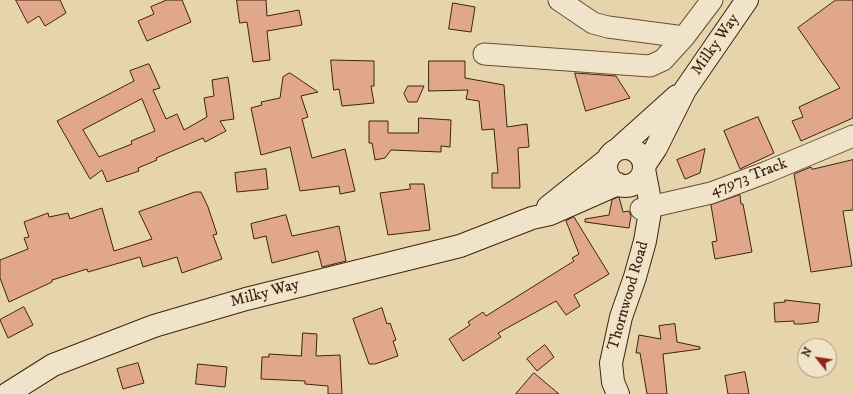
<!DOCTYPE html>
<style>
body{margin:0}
#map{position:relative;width:853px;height:394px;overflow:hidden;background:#e6d4ad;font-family:"IM FELL DW Pica",serif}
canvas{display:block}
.north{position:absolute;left:797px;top:338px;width:40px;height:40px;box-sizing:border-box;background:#efe3ca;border:1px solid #a9967e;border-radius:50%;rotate:300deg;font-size:11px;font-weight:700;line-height:16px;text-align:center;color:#40230b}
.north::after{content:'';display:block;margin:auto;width:14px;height:18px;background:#8f2418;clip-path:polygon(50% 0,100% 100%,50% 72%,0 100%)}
</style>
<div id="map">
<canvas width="853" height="394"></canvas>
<div class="north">N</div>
</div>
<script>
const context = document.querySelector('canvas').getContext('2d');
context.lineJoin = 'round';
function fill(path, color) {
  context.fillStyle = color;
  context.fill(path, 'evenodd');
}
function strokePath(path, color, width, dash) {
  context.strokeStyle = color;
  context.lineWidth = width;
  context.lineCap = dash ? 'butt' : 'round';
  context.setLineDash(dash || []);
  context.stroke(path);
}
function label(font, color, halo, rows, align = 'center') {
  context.font = font + ' "IM FELL DW Pica",serif';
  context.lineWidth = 3.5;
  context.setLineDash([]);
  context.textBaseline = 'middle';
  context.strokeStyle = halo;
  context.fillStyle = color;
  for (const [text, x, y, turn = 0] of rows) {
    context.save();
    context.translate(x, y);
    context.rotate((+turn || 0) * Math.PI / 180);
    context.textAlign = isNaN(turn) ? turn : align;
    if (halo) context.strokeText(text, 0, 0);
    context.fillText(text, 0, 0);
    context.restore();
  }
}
const building = new Path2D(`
 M16 0H60L66 13 45 26 39 16 28 23Z
 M167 0H182L191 22 147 41 138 21 154 14 151 7Z
 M237 0H266L267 16 299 10 302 25 267 31 270 60 253 62 247 22 240 23Z
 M836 0H853V118L801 141 792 121 803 117 799 107 840 88 798 28Z
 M453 3 475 7 471 32 449 29Z
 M331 60 374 61V86H371L374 103 342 106 339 89 334 90Z
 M429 61H465V78L504 85 507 127 527 124 529 147 518 148 520 188H492V173H498L494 129 482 130 479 101 466 99 468 90 429 91Z
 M149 64 160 88 153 90 166 119 177 114 184 130 207 117 204 98 214 96 212 80 228 77 234 119 220 121 226 131 205 142 203 138 156 158 157 160 138 168 139 171 107 182 102 170 90 179 57 121 134 81 130 71ZM142 99 155 131 131 141 132 144 99 157 83 130Z
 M290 73 318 92 301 96 308 117 302 119 312 158 345 149 355 191 340 194 339 186 300 191 290 147 261 155 251 108 262 105 261 102 280 98 283 77Z
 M575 73 616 76 630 98 586 111Z
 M408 86H424L417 102H408L404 94Z
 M758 117 774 153 740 169 724 131Z
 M419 118 451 120 450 147 441 146V152L391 150 385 158 375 160 372 143H369V121H388V133H418Z
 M705 149 700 173 685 179 677 160Z
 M853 160V210L843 211 852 266 811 272 794 174 811 167 812 169Z
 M266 169 268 189 237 192 235 173Z
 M410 184H424L430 230 388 235 380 193 410 189Z
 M195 192H201L208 207 217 234 213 235 222 259 182 273 177 257 143 267 140 257 88 272 87 269 52 280V282L9 302 0 278V260L28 249 24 238 29 237 24 222 48 213 49 217 68 213 70 219 102 208 114 251 152 239 139 212Z
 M740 195 741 204H743L752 252 715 259 712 242 717 241 711 205Z
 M619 197 623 212 629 211 631 216 629 228 585 222V219L609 215 612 200Z
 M286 215 292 236 339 226 346 261 322 267 318 251 272 263 266 236 254 239 251 224Z
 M574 217 609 274 574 295 580 306 566 315 556 301 498 333 501 337 463 361 449 339 470 325 468 322 483 312 486 316 574 261 572 258 579 254 566 221Z
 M785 300 820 304 818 322 802 324H794V321L775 322 774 303 785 302Z
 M24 307 33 325 8 338 0 320Z
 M382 308 387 324 390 323 396 340 393 341 398 356 375 364H369L353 319Z
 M675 324 677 342 700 347V349L663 354 667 394H647L640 353H636L639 335 661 339 659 326Z
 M303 333 317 334 316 356 340 355 342 394H328V386L305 384V381L261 379 262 357H269V354L301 356Z
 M545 345 554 357 537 371 527 359Z
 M138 363 144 383 123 389 117 369Z
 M198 364 227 367 225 387 196 384Z
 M745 372 749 394H728L725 376Z
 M534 373 559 394H516Z`);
fill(building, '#e0a78d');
strokePath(building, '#40230b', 1);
const street = new Path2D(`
 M559 0 593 23 608 27 684 37 712 0
 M484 54 650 66 663 60 684 37
 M641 209 711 193 767 172 853 136`);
const secondary = new Path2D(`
 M606 167a19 19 0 1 1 38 0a19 19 0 1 1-38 0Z
 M618 149 677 96
 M644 166 656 148 685 90 747 0
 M548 207 608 159
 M7 394 53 365 154 326 246 299 460 246 532 218 550 214 618 184
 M618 394 613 382 611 363 621 317 635 277 645 241 651 206 644 169`);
strokePath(street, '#6a4f34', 23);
strokePath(secondary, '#40230b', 24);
strokePath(street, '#efe3ca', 21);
strokePath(secondary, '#efe3ca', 22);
label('16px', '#40230b', '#efe3ca', [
 ["Milky Way",716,45,-55],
 ["47973 Track",749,178,-21],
 ["Milky Way",265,294,-15],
 ["Thornwood Road",629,296,-74]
]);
</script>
